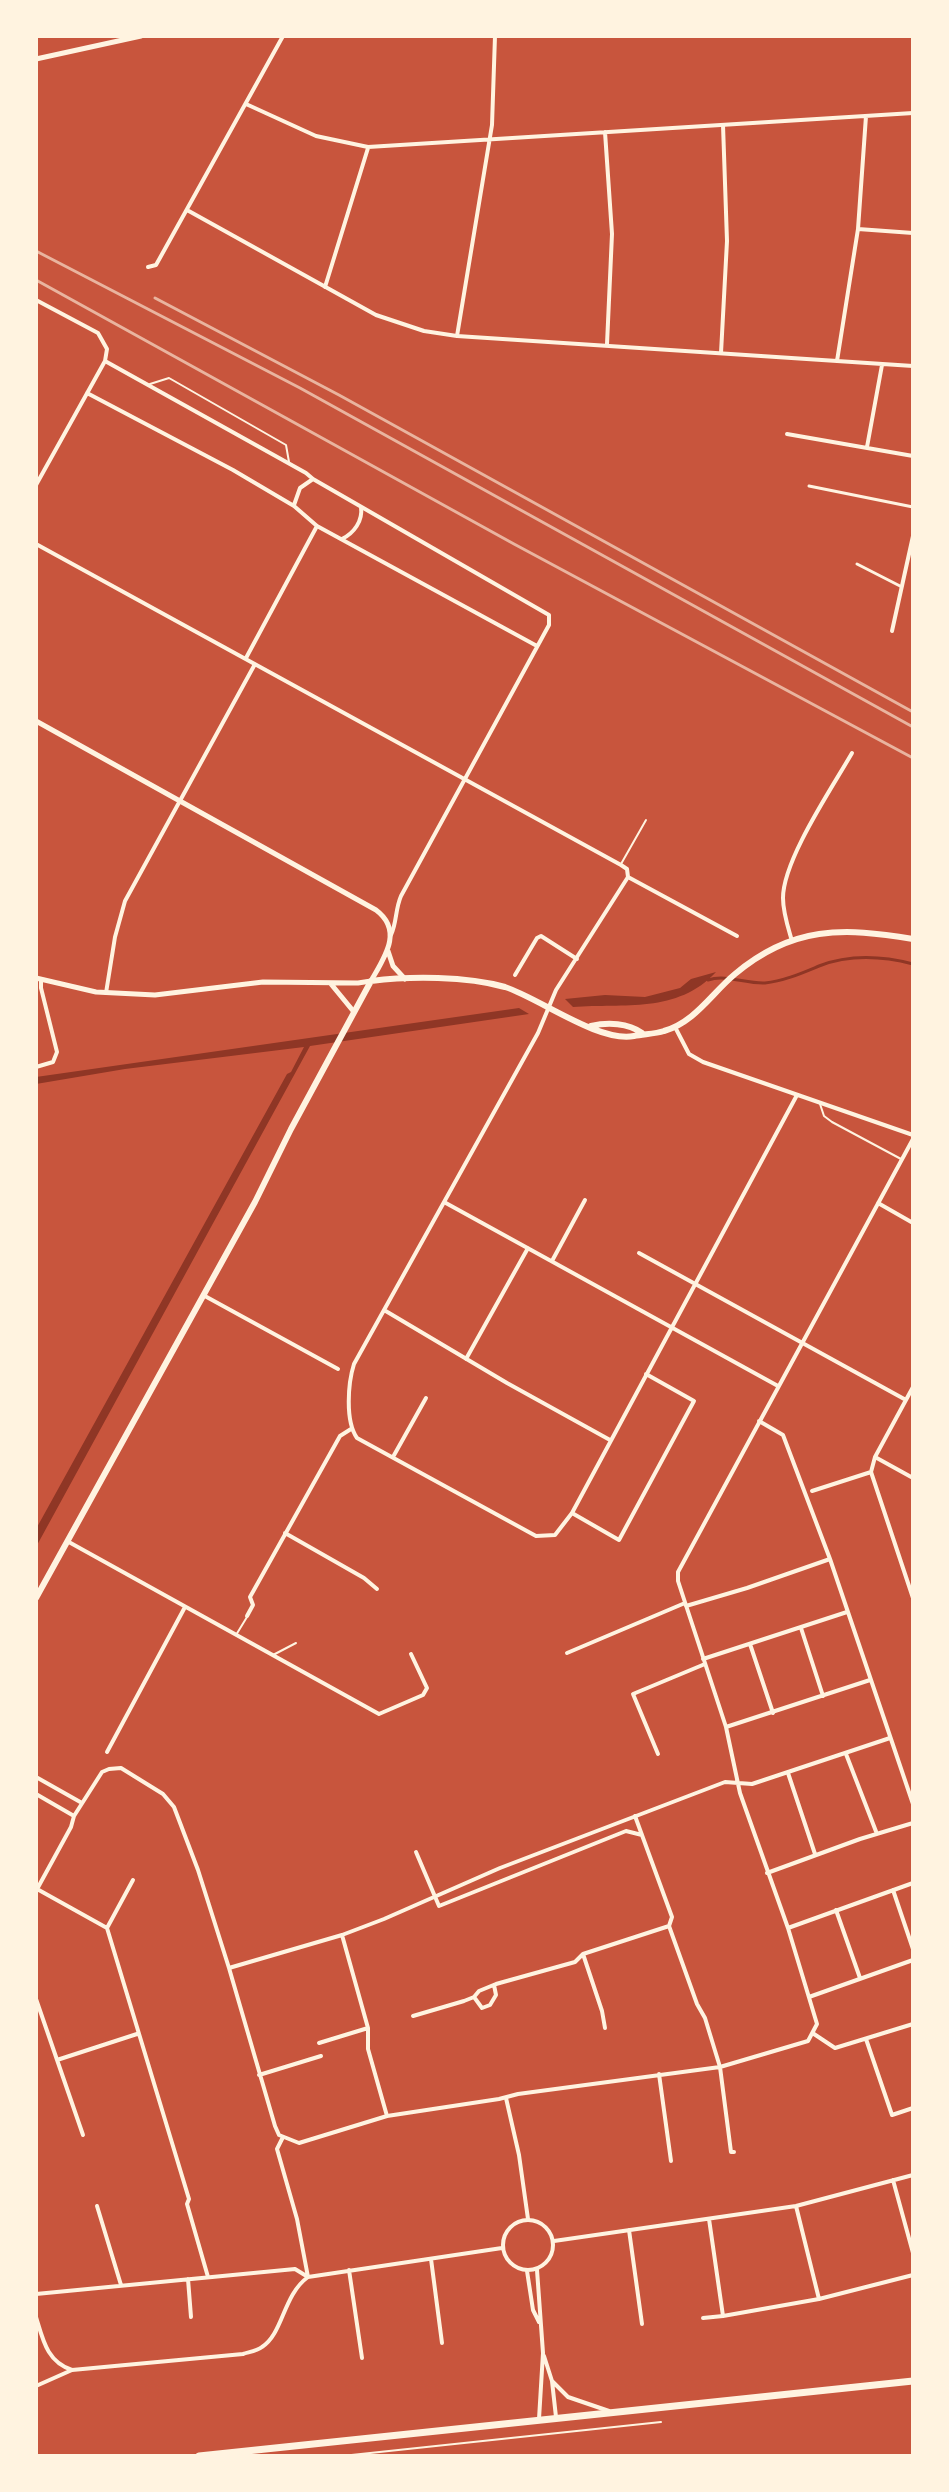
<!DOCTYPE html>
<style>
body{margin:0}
#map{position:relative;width:949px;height:2492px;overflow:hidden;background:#c8553d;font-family:Lato,sans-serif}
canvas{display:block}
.frame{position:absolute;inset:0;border:38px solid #fff3e0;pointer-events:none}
</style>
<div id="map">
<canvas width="949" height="2492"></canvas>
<div class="frame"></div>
</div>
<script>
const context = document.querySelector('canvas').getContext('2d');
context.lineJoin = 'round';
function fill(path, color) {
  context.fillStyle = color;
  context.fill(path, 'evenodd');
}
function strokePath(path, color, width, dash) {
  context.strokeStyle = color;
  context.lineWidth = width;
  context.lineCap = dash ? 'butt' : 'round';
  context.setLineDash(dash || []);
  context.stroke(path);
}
fill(new Path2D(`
 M716 972C677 1014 624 1003 573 1007L565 999 605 995 645 997 680 988 691 979Z
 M519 1008 529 1014 310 1046 36 1547V1529L287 1074 291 1072 304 1047 125 1069 36 1084V1077Z`), '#8f3625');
strokePath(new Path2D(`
 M708 980C726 974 746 984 765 983 784 981 802 973 819 966 850 954 882 956 913 964`), '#8f3625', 3);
strokePath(new Path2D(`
 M150 384 169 378 286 445 289 462
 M621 864 646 820
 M820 1104 824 1116 832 1122 901 1159
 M236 1635 247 1617
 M273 1655 296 1643
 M342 2456 661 2422`), '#fff3e0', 2);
strokePath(new Path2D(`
 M809 486 913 507
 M857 564 900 586`), '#fff3e0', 3);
strokePath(new Path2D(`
 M246 104 316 136 368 147 913 113
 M605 132 612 234 607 344
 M187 210 376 315 424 331 457 336 913 366
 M858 229 913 233
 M148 267 156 265 283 36
 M325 287 368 148
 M36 300 98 333 107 349 105 361 36 485
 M457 336 492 125 495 36
 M721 353 727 241 723 125
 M105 361 306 473 313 479 549 615V625L401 896C395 910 397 922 391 935
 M837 361 858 229 866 116
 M87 393 233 470 294 506 317 526 537 646
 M787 434 913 456
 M867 447 882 365
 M294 505 300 488 313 479
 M342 539C354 533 363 521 361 507
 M36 544 621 865 627 869 628 877 737 936
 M892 631 913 536
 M246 658 317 526
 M628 877 556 990 538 1033 354 1364C348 1383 345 1421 357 1438L536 1536 555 1535 572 1513 797 1095
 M792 941C788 927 783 913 783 898 783 860 832 788 852 753
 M515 975 537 938 541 936 577 959
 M106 993 115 937 125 901 255 664
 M675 1027 689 1054 703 1062 913 1135
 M36 1067 53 1062 57 1052 41 988V980
 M444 1202 778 1386
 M878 1203 913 1223
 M639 1253 906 1400
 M552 1261 585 1200
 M203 1295 338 1369
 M384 1310 507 1383 610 1440
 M466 1359 528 1248
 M913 1387 875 1457 871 1472 913 1598
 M759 1421 783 1435 830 1559 913 1804
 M393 1457 426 1398
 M875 1457 913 1478
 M812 1491 871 1472
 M572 1513 619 1540 694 1401 646 1374
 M285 1533 364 1578 377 1589
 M67 1541 379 1714 423 1695 427 1688 411 1654
 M686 1606 747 1588 830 1559
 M247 1616 253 1605 250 1597 340 1436 351 1429
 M801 1628 823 1696
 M750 1644 773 1713
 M567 1653 685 1603
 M703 1659 847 1612
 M726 1727 870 1680
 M107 1752 185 1607
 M658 1754 633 1694 705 1664
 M846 1754 877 1834
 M788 1773 815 1854
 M36 1777 82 1803
 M36 1794 74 1816
 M635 1816 672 1917 669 1926 697 2004 705 2018 720 2067 731 2152H734
 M416 1852 439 1906 626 1831 642 1835
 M767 1873 860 1839 913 1823
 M37 1889 107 1928 189 2199 187 2204 208 2277
 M893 1890 913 1949
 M36 1891 71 1827 74 1816 102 1772 109 1769 121 1768 163 1794 174 1807 198 1870 229 1968 275 2126 279 2135 299 2143 387 2116 499 2099 518 2094 720 2067 808 2041 817 2024 788 1928 740 1793 726 1727 678 1581V1572L913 1139
 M836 1910 860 1978
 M107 1928 133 1880
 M788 1928 913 1883
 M583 1954 602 2011 605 2028
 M229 1968 342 1935
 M474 1997 482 2008 490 2005 496 1995 494 1985
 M809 1997 913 1960
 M36 1999 83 2135
 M413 2016 464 2001 474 1997 479 1991 496 1984 575 1962 583 1954 669 1926
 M814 2034 835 2048 913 2024
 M866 2039 892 2115 913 2108
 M319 2043 368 2028
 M57 2060 137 2034
 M659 2074 671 2161
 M259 2075 321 2056
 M506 2098 519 2155 528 2219
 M387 2116 368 2049V2028L342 1935 384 1919 500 1868 725 1782 752 1784 890 1738
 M283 2137 277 2149 297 2219 308 2277
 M893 2180 913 2253
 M97 2206 121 2285
 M796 2206 819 2299
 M709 2219 723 2316 819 2299 913 2275
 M503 2245a25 25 0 1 1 50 0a25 25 0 1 1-50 0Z
 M629 2230 642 2324
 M554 2241 796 2206 913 2175
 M431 2259 442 2343
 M349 2270 362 2358
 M537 2270 543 2353 539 2419
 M527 2271 533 2310 539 2322
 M188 2279 191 2317
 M36 2294 295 2269 308 2277
 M36 2317C43 2340 47 2362 72 2370L243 2354C249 2352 257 2351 262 2347 283 2334 283 2295 308 2277L502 2248
 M703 2318 723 2316
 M544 2356 552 2381 556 2417
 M552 2381 568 2397 609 2411
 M36 2386 72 2370`), '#fff3e0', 4);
strokePath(new Path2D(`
 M36 59 141 36
 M36 721 376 910C404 931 384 958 371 981L358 983 263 982 155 995 96 992 36 978
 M388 951 393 966 405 979
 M331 984 354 1012`), '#fff3e0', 5);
strokePath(new Path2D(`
 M591 1026C608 1022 628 1023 642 1033
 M36 1598 255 1202 291 1129 371 981C410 976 466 976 505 987 539 998 599 1043 634 1036 644 1034 655 1034 664 1031 695 1022 711 994 735 974 792 926 843 927 913 939`), '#fff3e0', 6);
strokePath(new Path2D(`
 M199 2456 913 2381`), '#fff3e0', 7);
strokePath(new Path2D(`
 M36 251 300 388 913 727
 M36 280 514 544 913 758
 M155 298 339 395 913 712`), '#e9b49f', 3);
</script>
